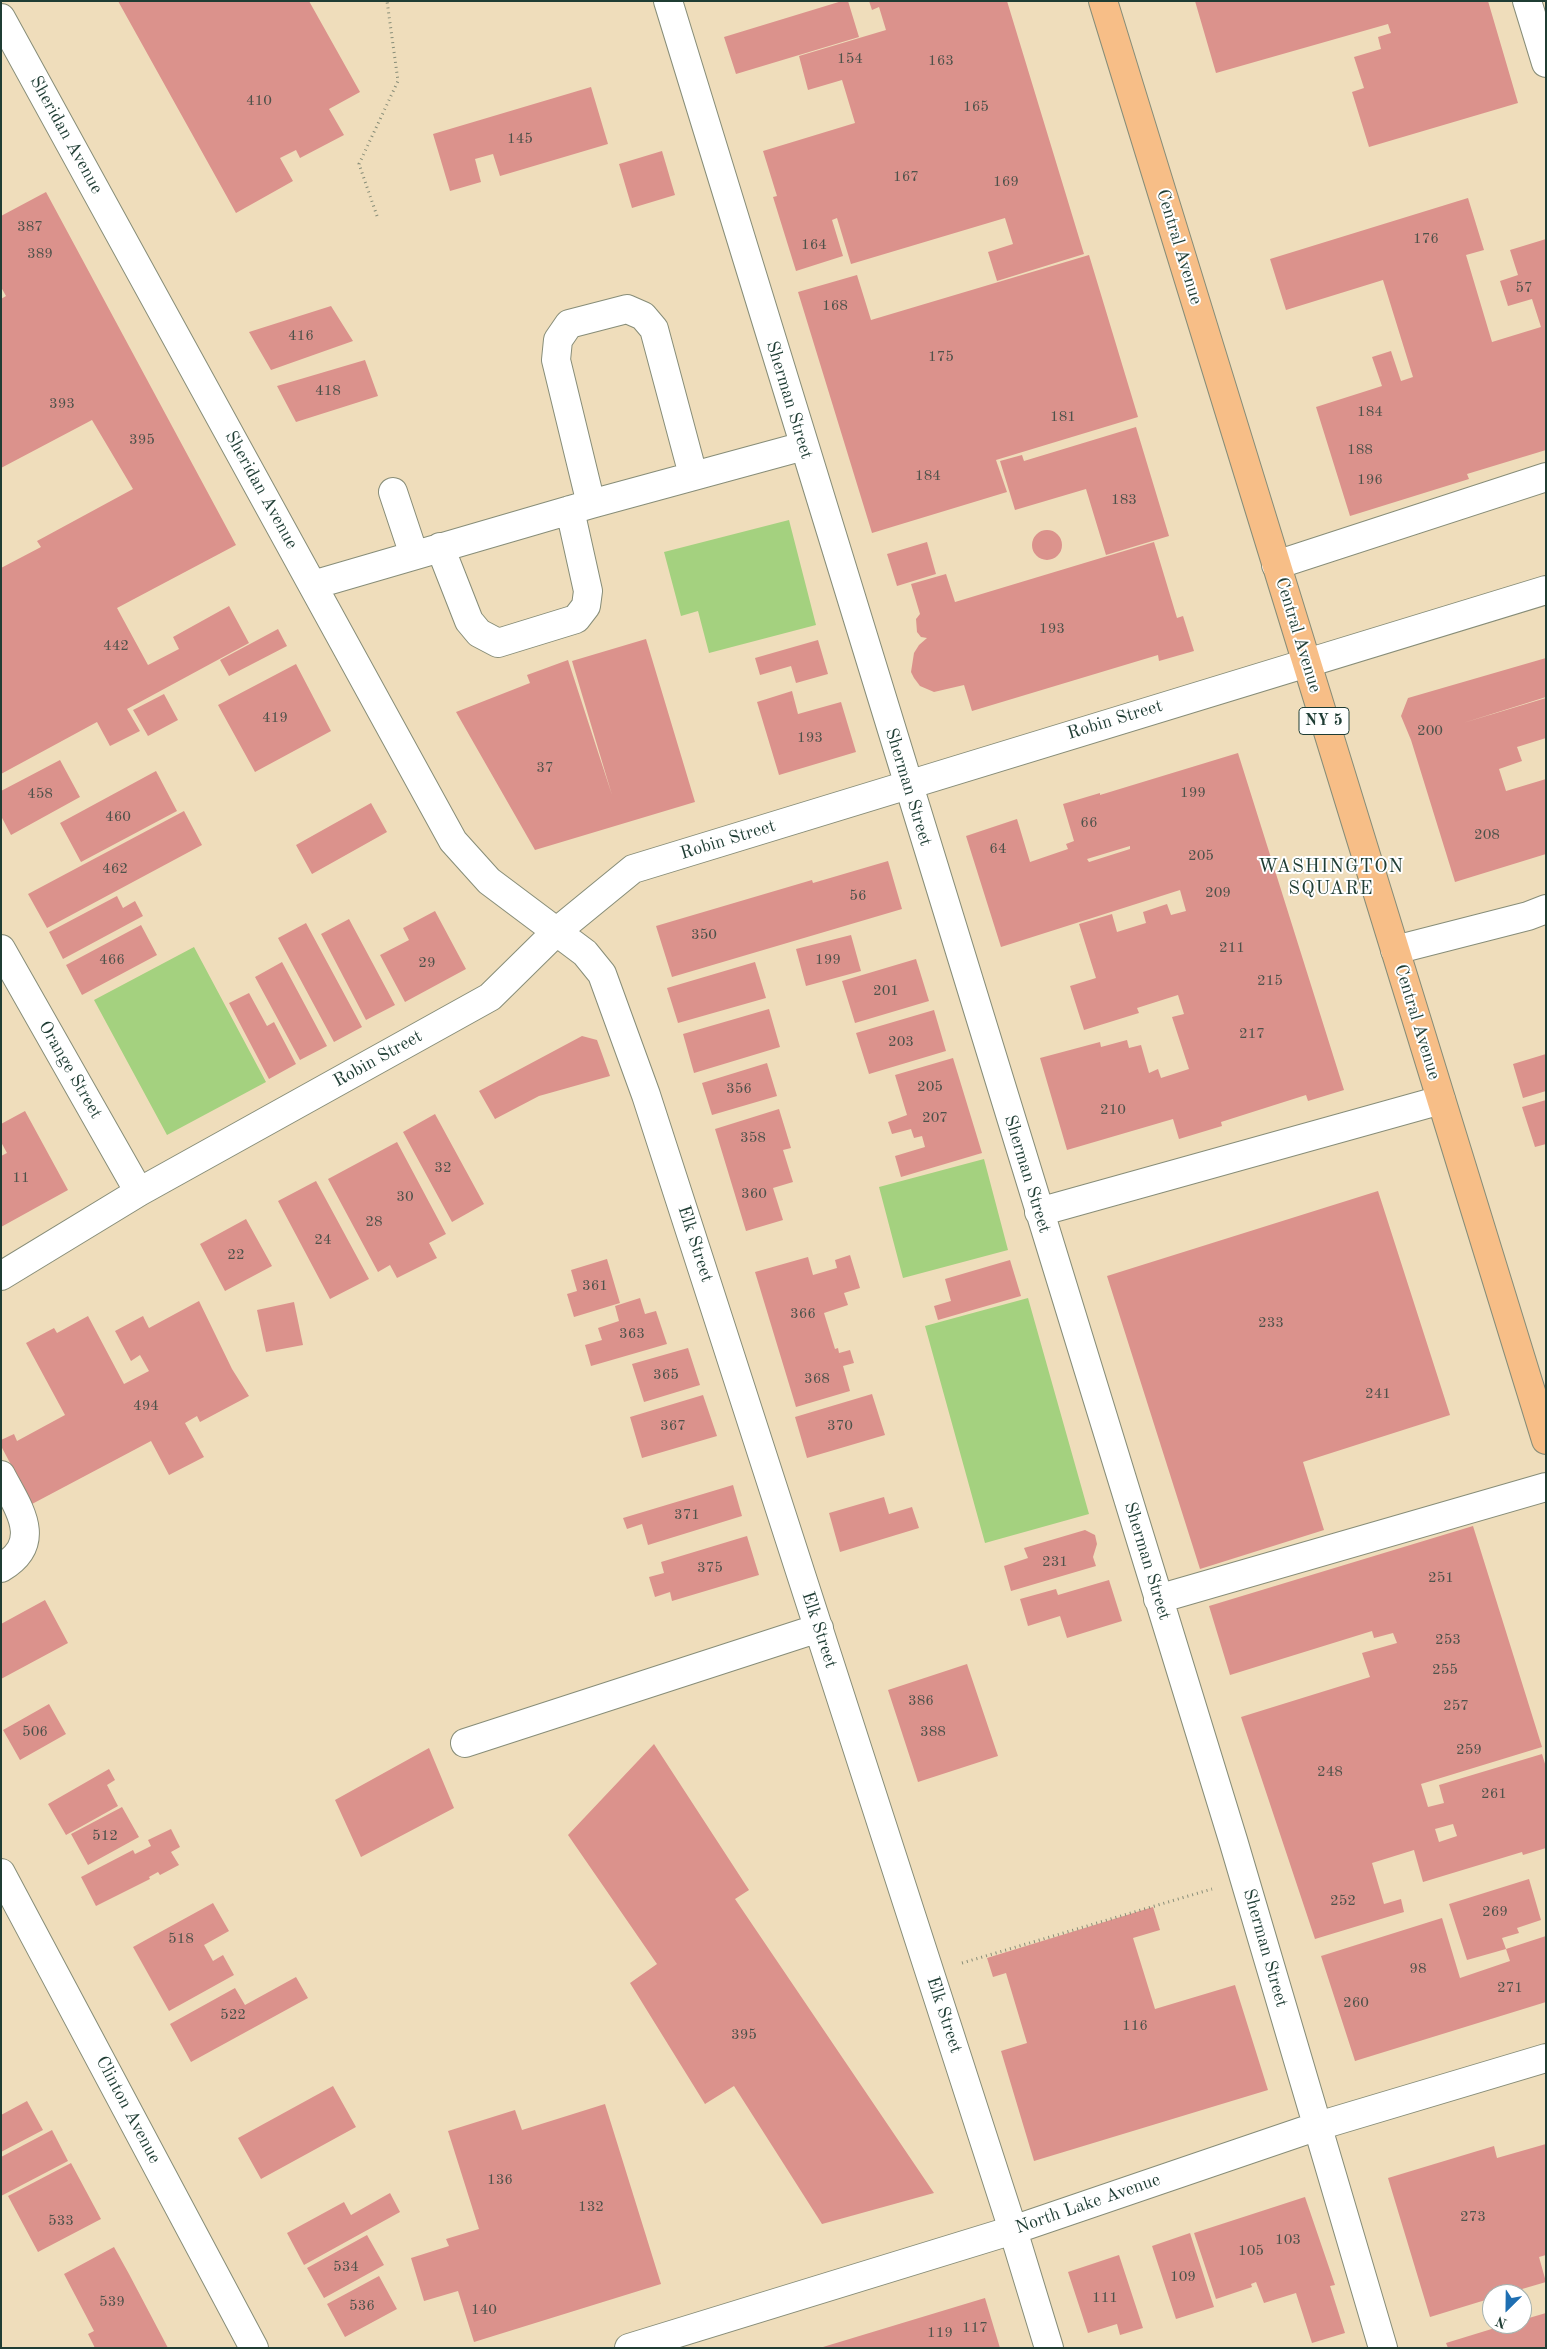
<!DOCTYPE html>
<style>
body{margin:0}
#map{position:relative;width:1547px;height:2349px;overflow:hidden;background:#efddbb;font-family:"Old Standard TT",serif}
canvas{display:block}
.frame{position:absolute;inset:0;border:2px solid #1f3d34;pointer-events:none}
.north{position:absolute;left:1482px;top:2284px;width:50px;height:50px;box-sizing:border-box;background:#fff;border:1px solid #a5b1ae;border-radius:50%;rotate:203deg;font-size:14px;font-weight:700;line-height:20px;text-align:center;color:#1f3d34}
.north::after{content:'';display:block;margin:auto;width:18px;height:22px;background:#1f6fb2;clip-path:polygon(50% 0,100% 100%,50% 72%,0 100%)}
</style>
<div id="map">
<canvas width="1547" height="2349"></canvas>
<div class="frame"></div>
<div class="north">N</div>
</div>
<script>
const context = document.querySelector('canvas').getContext('2d');
context.lineJoin = 'round';
function fill(path, color) {
  context.fillStyle = color;
  context.fill(path, 'evenodd');
}
function strokePath(path, color, width, dash) {
  context.strokeStyle = color;
  context.lineWidth = width;
  context.lineCap = dash ? 'butt' : 'round';
  context.setLineDash(dash || []);
  context.stroke(path);
}
function label(font, color, halo, rows, align = 'center') {
  context.font = font + ' "Old Standard TT",serif';
  context.lineWidth = 4;
  context.setLineDash([]);
  context.textBaseline = 'middle';
  context.strokeStyle = halo;
  context.fillStyle = color;
  for (const [text, x, y, turn = 0] of rows) {
    context.save();
    context.translate(x, y);
    context.rotate((+turn || 0) * Math.PI / 180);
    context.textAlign = isNaN(turn) ? turn : align;
    if (halo) context.strokeText(text, 0, 0);
    context.fillText(text, 0, 0);
    context.restore();
  }
}
fill(new Path2D(`
 M789 520 816 625 709 653 698 611 681 616 664 552Z
 M194 947 266 1082 167 1135 94 1000Z
 M984 1159 1008 1250 903 1278 879 1187Z
 M1028 1298 1089 1514 985 1543 925 1326Z`), '#a4d17f');
fill(new Path2D(`
 M118 1H309L360 92 329 109 344 135 300 158 296 150 280 158 293 181 236 213Z
 M842 1H848L859 37 736 74 724 37Z
 M869 1H1007L1084 254 997 281 988 252 1013 244 1005 218 851 264 837 218 832 220 843 256 796 271 773 197 777 196 763 151 855 123 842 80 808 90 799 56 886 30 879 7 872 10Z
 M1195 1H1488L1518 103 1369 147 1352 92 1364 88 1354 57 1381 49 1378 37 1391 33 1388 24 1216 73Z
 M591 87 608 144 500 176 493 154 475 159 481 182 450 191 433 134Z
 M662 151 675 195 632 208 619 164Z
 M46 192 236 545 117 608 148 665 179 649 173 637 229 606 249 643 127 709 140 731 110 746 97 722 1 774V568L41 547 37 541 133 489 92 420 1 468V299L6 296 1 287V216Z
 M1468 198 1484 250 1466 255 1492 342 1541 327 1532 299 1508 306 1500 281 1518 275 1510 250 1546 239V450L1467 474 1469 479 1350 516 1316 407 1382 386 1372 357 1391 351 1401 381 1413 377 1383 280 1286 310 1270 259Z
 M1089 255 1138 417 996 460 1007 492 872 533 798 292 857 275 871 320Z
 M331 306 353 341 271 370 249 332Z
 M365 360 378 396 296 422 277 386Z
 M1136 427 1169 536 1106 555 1086 489 1015 510 1000 461 1022 455 1024 461Z
 M1032 545a15 15 0 1 1 30 0a15 15 0 1 1-30 0Z
 M927 542 936 574 897 586 887 554Z
 M1154 542 1177 618 1183 616 1194 651 1159 661 1158 655 972 711 964 685 934 692 920 686 914 678 911 672 914 653 919 645 927 638 921 637 917 632 916 619 920 614 911 584 946 574 955 602Z
 M278 629 287 646 229 676 220 660Z
 M646 639 695 802 535 850 456 712 530 683 527 675 568 660 612 795 572 661Z
 M818 640 828 674 796 683 791 666 760 675 755 658Z
 M1546 658V697L1463 723 1546 698V738L1517 747 1522 761 1499 769 1506 791 1546 779V854L1455 882 1411 740 1401 716 1408 698Z
 M296 664 331 731 255 772 218 705Z
 M792 691 798 714 841 702 856 752 779 775 757 702Z
 M164 694 178 720 148 736 133 710Z
 M1238 753 1344 1090 1308 1101 1306 1095 1221 1122 1222 1126 1179 1139 1173 1119 1067 1150 1040 1058 1100 1042 1101 1047 1127 1040 1129 1048 1141 1045 1149 1073 1158 1069 1161 1078 1189 1069 1172 1017 1184 1014 1178 995 1137 1008 1139 1013 1084 1030 1070 986 1096 978 1079 924 1112 914 1117 932 1146 923 1143 912 1167 904 1171 915 1186 911 1180 890 1001 947 966 836 1017 819 1030 862 1068 849 1066 844 1074 841 1063 804 1100 793V795ZM1130 846V849L1089 862 1087 859Z
 M60 760 80 797 11 835 1 816V791Z
 M156 771 177 811 81 862 60 823Z
 M371 803 387 832 312 874 296 845Z
 M184 811 202 845 47 928 28 894Z
 M888 861 902 909 672 977 656 926 812 880 813 883Z
 M117 896 123 908 135 901 143 916 63 959 49 932Z
 M435 911 466 969 405 1002 380 955 409 940 403 928Z
 M349 919 395 1005 366 1020 321 934Z
 M306 923 362 1027 334 1042 278 938Z
 M141 925 157 955 82 995 66 965Z
 M851 935 861 971 806 986 796 949Z
 M916 959 929 1001 855 1023 842 981Z
 M282 962 327 1046 300 1060 255 977Z
 M755 962 766 998 678 1023 667 988Z
 M249 993 267 1026 274 1022 296 1064 269 1079 229 1003Z
 M769 1009 780 1047 694 1073 683 1034Z
 M934 1010 946 1051 869 1074 856 1033Z
 M582 1036 597 1040 610 1076 539 1096 495 1119 479 1091Z
 M1546 1054V1091L1523 1098 1513 1064Z
 M953 1058 982 1153 901 1177 895 1156 925 1147 922 1136 914 1138 911 1129 892 1134 888 1122 907 1115 895 1075Z
 M767 1063 777 1096 712 1115 702 1083Z
 M1546 1100V1144L1535 1147 1522 1107Z
 M779 1109 791 1148 783 1150 793 1182 773 1188 783 1220 746 1231 715 1129Z
 M25 1111 68 1190 1 1227V1156L7 1153 1 1142V1124Z
 M435 1114 484 1204 452 1222 403 1132Z
 M397 1142 446 1234 429 1243 437 1258 397 1278 390 1265 378 1272 328 1179Z
 M316 1181 369 1279 330 1299 278 1201Z
 M1378 1191 1450 1415 1303 1462 1324 1530 1200 1569 1107 1276Z
 M246 1219 272 1266 225 1291 200 1244Z
 M850 1255 860 1288 844 1293 848 1305 824 1313 835 1349 838 1348 839 1353 850 1350 854 1363 843 1366 850 1391 796 1407 755 1272 808 1257 813 1275 837 1268 835 1260Z
 M607 1259 620 1303 574 1317 567 1294 577 1291 571 1270Z
 M1010 1260 1021 1296 938 1320 934 1306 951 1301 945 1279Z
 M640 1298 645 1314 656 1311 667 1344 591 1366 585 1345 602 1340 598 1328 619 1321 615 1306Z
 M199 1301 232 1369 249 1396 200 1422 197 1416 185 1423 204 1457 169 1475 151 1441 32 1504 1 1446V1440L14 1434 17 1441 65 1415 26 1343 54 1328 57 1333 88 1316 124 1384 149 1371 140 1355 131 1361 115 1331 143 1316 149 1328Z
 M294 1302 303 1345 266 1352 257 1310Z
 M688 1348 700 1385 644 1402 632 1364Z
 M872 1394 885 1435 807 1458 795 1417Z
 M703 1395 717 1436 642 1458 630 1417Z
 M733 1485 742 1516 648 1545 642 1524 627 1529 623 1518Z
 M884 1497 889 1514 912 1507 919 1528 840 1552 829 1513Z
 M1473 1526 1542 1747 1421 1784 1428 1807 1444 1803 1439 1785 1542 1754 1546 1767V1848L1523 1855 1522 1852 1423 1882 1414 1850 1372 1863 1384 1904 1401 1899 1404 1912 1315 1939 1241 1717 1370 1677 1362 1653 1397 1643 1393 1633 1374 1638 1372 1631 1230 1675 1209 1606ZM1453 1824 1457 1836 1439 1842 1435 1829Z
 M1085 1530 1095 1535 1097 1544 1093 1557 1096 1566 1011 1591 1004 1566 1028 1558 1024 1548Z
 M747 1536 759 1575 672 1601 670 1592 655 1597 649 1577 664 1573 661 1562Z
 M1109 1580 1122 1621 1067 1638 1060 1616 1028 1626 1020 1599 1056 1589 1058 1595Z
 M45 1600 68 1643 1 1679V1624Z
 M967 1664 998 1756 918 1782 888 1690Z
 M49 1704 66 1734 20 1760 3 1730Z
 M654 1744 749 1890 735 1899 934 2193 822 2224 734 2086 705 2104 630 1983 657 1964 568 1835Z
 M429 1748 454 1808 361 1857 335 1800Z
 M109 1769 115 1780 107 1785 118 1806 66 1835 48 1804Z
 M122 1807 139 1837 88 1865 71 1834Z
 M171 1829 180 1847 171 1852 179 1865 160 1875 158 1872 149 1877 150 1879 96 1906 81 1877 133 1850 135 1854 151 1846 148 1840Z
 M1529 1879 1541 1920 1517 1928 1519 1933 1502 1938 1506 1949 1546 1936V2002L1355 2061 1321 1956 1442 1918 1460 1978 1510 1961 1506 1949 1467 1960 1449 1904Z
 M213 1903 229 1931 204 1945 213 1961 223 1955 234 1975 169 2011 133 1947Z
 M1153 1907 1160 1930 1133 1938 1155 2009 1235 1985 1268 2090 1034 2161 1001 2051 1027 2043 1006 1973 993 1977 987 1958Z
 M296 1977 308 1998 191 2062 170 2024 235 1988 245 2005Z
 M333 2086 356 2127 261 2179 238 2138Z
 M27 2101 43 2130 1 2152V2115Z
 M605 2104 661 2284 474 2342 458 2291 424 2301 411 2258 449 2246 446 2239 479 2229 448 2131 515 2110 522 2130Z
 M52 2130 68 2161 1 2196V2157Z
 M1546 2144V2255L1539 2257 1546 2282 1505 2294H1492V2298L1430 2317 1388 2178 1494 2146 1497 2158Z
 M71 2163 101 2219 38 2252 8 2196Z
 M390 2193 400 2212 304 2265 287 2233 344 2202 351 2215Z
 M1305 2197 1335 2285 1330 2286 1345 2333 1312 2343 1296 2293 1264 2303 1256 2282 1251 2284 1252 2287 1216 2299 1194 2233Z
 M1190 2233 1214 2307 1176 2319 1152 2246Z
 M367 2235 384 2265 324 2298 307 2268Z
 M114 2247 129 2274 168 2348H95L88 2334 94 2331 64 2274Z
 M1119 2255 1143 2328 1120 2335 1117 2324 1088 2333 1068 2272Z
 M379 2276 397 2309 345 2337 327 2304Z
 M985 2298 1000 2348H823V2347Z
 M1546 2313V2348H1448L1446 2343 1508 2324H1522V2320Z`), '#db928c');
const minor = new Path2D(`
 M668 1 1233 1840 1383 2348
 M1527 1 1546 63
 M1 18 453 841 489 881 585 953 602 974 646 1095 1013 2230 1049 2348
 M393 492 414 555
 M591 504 556 360 558 340 569 324 627 309 643 316 654 329 693 475
 M440 547 469 621 479 633 498 643 576 619 586 606 588 591 570 510
 M1276 565 1546 477
 M313 585 591 504 804 446
 M1 949 139 1192
 M1395 950 1528 916 1546 909
 M1039 1212 1441 1100
 M1 1276 139 1192 490 997 556 932 633 869 1546 590
 M1 1475C18 1508 45 1542 1 1568
 M1158 1599 1546 1487
 M465 1743 819 1628
 M1 1873 254 2348
 M629 2348 1013 2230 1318 2126 1546 2058`);
const major = new Path2D(`
 M1103 1 1546 1440`);
strokePath(minor, '#878d78', 30);
strokePath(major, '#878d78', 30);
strokePath(new Path2D(`
 M377 216 359 164 398 81 387 1
 M962 1963 1212 1889`), '#878d78', 3, [1, 4]);
strokePath(minor, '#fff', 28);
strokePath(major, '#f7be87', 28);
label('15px', '#4e524a', null, [
 ["154",850,59],
 ["163",941,61],
 ["410",259,101],
 ["165",976,107],
 ["145",520,139],
 ["167",906,177],
 ["169",1006,182],
 ["387",30,227],
 ["176",1426,239],
 ["164",814,245],
 ["389",40,254],
 ["57",1524,288],
 ["168",835,306],
 ["416",301,336],
 ["175",941,357],
 ["418",328,391],
 ["393",62,404],
 ["184",1370,412],
 ["181",1063,417],
 ["395",142,440],
 ["188",1360,450],
 ["184",928,476],
 ["196",1370,480],
 ["183",1124,500],
 ["193",1052,629],
 ["442",116,646],
 ["419",275,718],
 ["200",1430,731],
 ["193",810,738],
 ["37",545,768],
 ["199",1193,793],
 ["458",40,794],
 ["460",118,817],
 ["66",1089,823],
 ["208",1487,835],
 ["64",998,849],
 ["205",1201,856],
 ["462",115,869],
 ["209",1218,893],
 ["56",858,896],
 ["350",704,935],
 ["211",1232,948],
 ["466",112,960],
 ["199",828,960],
 ["29",427,963],
 ["215",1270,981],
 ["201",886,991],
 ["217",1252,1034],
 ["203",901,1042],
 ["205",930,1087],
 ["356",739,1089],
 ["210",1113,1110],
 ["207",935,1118],
 ["358",753,1138],
 ["32",443,1168],
 ["11",21,1178],
 ["360",754,1194],
 ["30",405,1197],
 ["28",374,1222],
 ["24",323,1240],
 ["22",236,1255],
 ["361",595,1286],
 ["366",803,1314],
 ["233",1271,1323],
 ["363",632,1334],
 ["365",666,1375],
 ["368",817,1379],
 ["241",1378,1394],
 ["494",146,1406],
 ["367",673,1426],
 ["370",840,1426],
 ["371",687,1515],
 ["231",1055,1562],
 ["375",710,1568],
 ["251",1441,1578],
 ["253",1448,1640],
 ["255",1445,1670],
 ["386",921,1701],
 ["257",1456,1706],
 ["506",35,1732],
 ["388",933,1732],
 ["259",1469,1750],
 ["248",1330,1772],
 ["261",1494,1794],
 ["512",105,1836],
 ["252",1343,1901],
 ["269",1495,1912],
 ["518",181,1939],
 ["98",1418,1969],
 ["271",1510,1988],
 ["260",1356,2003],
 ["522",233,2015],
 ["116",1135,2026],
 ["395",744,2035],
 ["136",500,2180],
 ["132",591,2207],
 ["273",1473,2217],
 ["533",61,2221],
 ["103",1288,2240],
 ["105",1251,2251],
 ["534",346,2267],
 ["109",1183,2277],
 ["111",1105,2298],
 ["539",112,2302],
 ["536",362,2306],
 ["140",484,2310],
 ["117",975,2328],
 ["119",940,2333]
]);
for (const [x, y, w] of [
 [1324,721,50]
]) {
  const box = new Path2D();
  box.roundRect(x - w / 2, y - 13.5, w, 27, 4);
  context.fillStyle = '#fff';
  context.fill(box);
  strokePath(box, '#1f3d34', 1);
}
label('bold 16px', '#1f3d34', null, [
 ["NY 5",1324,721]
]);
label('18px', '#1f3d34', '#fff', [
 ["Sheridan Avenue",66,135,61],
 ["Central Avenue",1179,247,73],
 ["Sherman Street",789,400,73],
 ["Sheridan Avenue",261,490,61],
 ["Central Avenue",1298,635,73],
 ["Robin Street",1115,720,-17],
 ["Sherman Street",908,787,73],
 ["Robin Street",728,840,-17],
 ["Central Avenue",1417,1022,73],
 ["Robin Street",378,1059,-29],
 ["Orange Street",70,1070,60],
 ["Sherman Street",1027,1174,73],
 ["Elk Street",695,1244,72],
 ["Sherman Street",1147,1561,73],
 ["Elk Street",819,1630,72],
 ["Sherman Street",1265,1948,74],
 ["Elk Street",944,2015,72],
 ["Clinton Avenue",128,2110,62],
 ["North Lake Avenue",1088,2204,-19]
]);
context.letterSpacing = '1px';
label('19px', '#1f3d34', '#fff', [
 ["WASHINGTON",1331,867],
 ["SQUARE",1331,889]
]);
context.letterSpacing = '0px';
</script>
